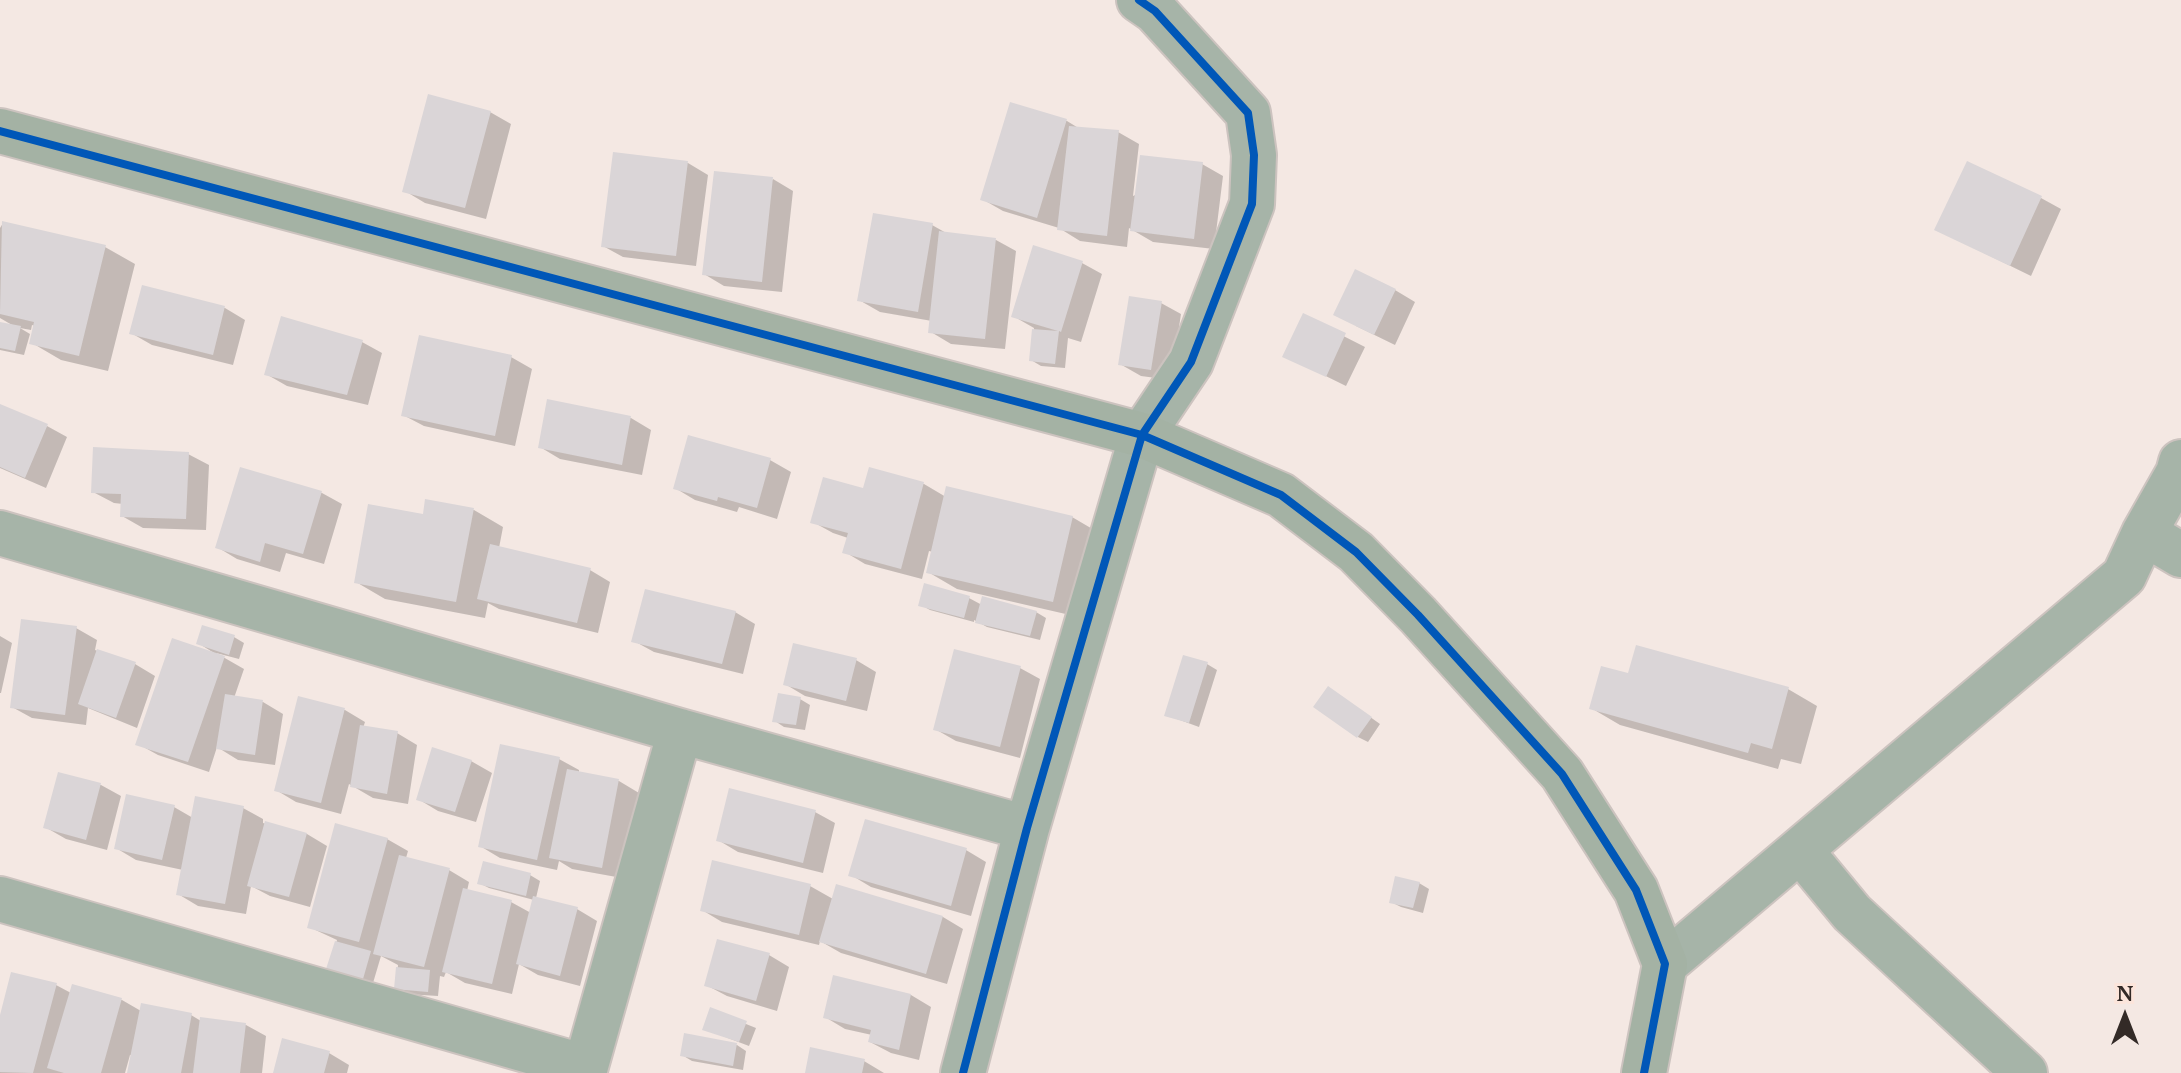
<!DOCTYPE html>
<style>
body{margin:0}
#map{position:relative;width:2181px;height:1073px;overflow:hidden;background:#f4e8e3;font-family:"PT Serif",serif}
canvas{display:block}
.north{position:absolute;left:2085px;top:977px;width:80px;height:80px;-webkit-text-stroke:6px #fce5db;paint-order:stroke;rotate:0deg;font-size:22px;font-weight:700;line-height:32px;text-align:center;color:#332a27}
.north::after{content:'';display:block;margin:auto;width:28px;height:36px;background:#332a27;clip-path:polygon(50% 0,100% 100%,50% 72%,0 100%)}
</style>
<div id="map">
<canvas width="2181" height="1073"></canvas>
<div class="north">N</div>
</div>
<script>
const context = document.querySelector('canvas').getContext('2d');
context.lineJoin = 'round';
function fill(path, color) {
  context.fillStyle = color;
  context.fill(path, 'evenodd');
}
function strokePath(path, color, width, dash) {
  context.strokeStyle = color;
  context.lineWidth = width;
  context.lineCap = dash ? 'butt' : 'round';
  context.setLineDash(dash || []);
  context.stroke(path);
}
fill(new Path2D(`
 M1012 105 1067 121 1080 129 1118 132 1139 144 1133 196 1202 164 1223 176 1214 249 1153 242 1129 228 1127 247 1080 241 1059 228 1003 211 982 199Z
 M490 112 511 124 486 219 425 203 405 191Z
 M615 154 688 163 708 175 696 266 623 257 603 246Z
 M773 179 793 191 782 292 724 286 704 274Z
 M2041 198 2061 209 2031 276 1937 230Z
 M3 223 105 247 135 264 108 371 61 360 32 343 35 326 32 325 31 330 20 328 30 334 24 355 0 350V324L12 325 0 318V228Z
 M932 225 948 234 996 240 1016 251 1005 349 951 344 931 332 932 321 880 312 859 300Z
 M1082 263 1102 274 1081 342 1068 338 1065 368 1041 366 1031 360 1034 328 1013 316Z
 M143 288 225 308 245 320 233 365 152 345 131 333Z
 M1395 290 1415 302 1395 345 1356 326Z
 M1161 303 1181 314 1171 380 1141 376 1120 364Z
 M1304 316 1365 347 1346 386 1285 356Z
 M362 342 382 353 368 405 287 386 266 374Z
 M511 357 532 369 515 446 424 426 403 415Z
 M549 402 631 418 651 430 642 475 560 459 540 447Z
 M0 406 47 426 67 437 46 488 0 468Z
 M188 454 209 465 206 530 143 528 122 516 123 504 114 503 93 492Z
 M770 460 791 472 777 519 739 507 737 512 695 500 675 488Z
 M241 469 322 493 342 504 324 564 286 553 280 572 237 559 217 547Z
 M870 470 924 484 946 497 1072 517 1101 534 1083 618 957 589 928 572 933 552 929 551 922 579 865 564 845 552 848 538 833 533 813 522 865 490Z
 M474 510 503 527 499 548 590 570 610 582 598 633 499 609 488 603 485 618 385 599 356 582 424 516Z
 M969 598 982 605 1036 612 1046 618 1040 640 987 627 974 620V622L930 610 921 605Z
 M735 612 755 624 743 674 654 652 634 641Z
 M76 628 97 640 95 650 135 664 155 676 137 728 88 708 86 725 32 718 12 707Z
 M0 636 12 643 1 693H0Z
 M234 637 244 643 239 659 216 653 244 669 234 698 263 702 283 714 275 765 238 760 217 747 209 772 158 755 138 744 214 653 198 643Z
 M856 660 876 672 867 711 805 696 785 684Z
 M1207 664 1217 670 1199 727 1166 715Z
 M1020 668 1040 679 1020 758 956 741 935 729Z
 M1629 675 1788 689 1817 706 1801 764 1781 759 1778 769 1620 725 1591 708Z
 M1338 694 1380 724 1368 742 1358 737Z
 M299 699 345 710 365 722 363 728 397 733 417 745 408 804 373 798 349 784 341 814 296 802 276 790Z
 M800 699 810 705 805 730 784 727 775 721Z
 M559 759 579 770V773L619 781 639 793 622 878 572 869 559 861 557 870 500 858 480 846Z
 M471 761 492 773 476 822 438 811 418 799Z
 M59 774 101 785 121 796 107 850 66 839 45 827Z
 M174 807 193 818 243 808 263 819V823L307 834 327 846 310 907 270 896 251 886 246 914 198 906 178 894 183 870 136 860 116 848Z
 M815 812 835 823 823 873 738 852 718 840Z
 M387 839 408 851 406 858 449 870 469 882 467 891 511 902 531 913 534 900 489 888 479 883 530 875 540 881 536 898 577 909 597 921 580 986 538 975 519 964 512 994 465 983 446 972 444 977 440 976 438 996 406 994 396 988 398 965 381 956 373 983 338 974 329 968 337 940 309 927Z
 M966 850 986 862 971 916 871 887 851 875Z
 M1419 883 1429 889 1423 913 1401 907 1391 902Z
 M810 886 833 899 943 917 963 929 947 984 841 953 820 941 819 945 722 922 702 910Z
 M769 955 789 967 777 1011 727 996 706 985Z
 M835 978 911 995 931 1007 919 1060 891 1053 870 1042 872 1035 845 1029 825 1017Z
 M56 985 71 993 73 986 122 1000 141 1011 191 1015 201 1021 246 1025 266 1036 262 1073H129L133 1056 130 1055 125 1073H0V1023Z
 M711 1010 756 1028 749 1046 704 1029Z
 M737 1045 746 1051 743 1070 692 1061 682 1055Z
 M329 1053 349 1065 347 1073H350H275Z
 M864 1061 884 1073H807Z`), '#0003');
fill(new Path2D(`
 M428 94 491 111 465 208 402 192Z
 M1010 102 1067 119 1037 218 980 200Z
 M1069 126 1119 130 1107 236 1057 230Z
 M613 152 688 161 676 256 601 247Z
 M1140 155 1203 162 1194 239 1130 231Z
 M1967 161 2042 196 2010 266 1934 230Z
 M714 171 773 177 762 282 702 275Z
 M873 213 933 223 918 312 857 301Z
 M2 221 106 245 79 356 29 344 34 322 0 314Z
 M939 231 996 238 985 339 928 333Z
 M1033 245 1083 261 1061 332 1059 331 1055 364 1029 361 1032 329 1058 331 1011 317Z
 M1355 269 1396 289 1374 335 1333 315Z
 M142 285 225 306 213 355 129 334Z
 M1129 296 1162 301 1151 370 1118 365Z
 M1303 313 1346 333 1326 377 1282 357Z
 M281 316 363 340 347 395 264 375Z
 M0 322 21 326 15 351 0 348Z
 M419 335 512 355 495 436 401 416Z
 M547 399 631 416 622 465 538 448Z
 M0 404 48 424 25 478 0 467Z
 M688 435 771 458 757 508 718 497 717 501 673 489Z
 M93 447 189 452 186 519 120 517 121 494 91 493Z
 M240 467 322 491 303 554 265 543 260 562 215 548Z
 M869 467 924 482 901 569 842 553 848 533 810 523 823 477 863 488Z
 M946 486 1073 516 1053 602 926 573Z
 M425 499 474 508 456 602 354 583 368 504 423 514Z
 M490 544 591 568 577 623 477 599Z
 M924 583 970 596 964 618 918 606Z
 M645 589 736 611 722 664 631 642Z
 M982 596 1037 611 1030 636 975 623Z
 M21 619 77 626 65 715 10 708Z
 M202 625 235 635 229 655 196 644Z
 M172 638 225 656 188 762 135 745Z
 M793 643 857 658 846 701 783 685Z
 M1636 645 1789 687 1772 749 1751 743 1748 753 1589 709 1601 666 1628 673Z
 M97 649 136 662 116 718 78 704Z
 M954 649 1021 666 1000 747 933 730Z
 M1183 655 1208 662 1189 723 1164 716Z
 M1328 686 1372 717 1357 738 1313 707Z
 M778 693 801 697 796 725 772 722Z
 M225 694 263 700 255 755 216 749Z
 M298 696 345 708 321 803 274 791Z
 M360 725 398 731 387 794 350 787Z
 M500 744 560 757 537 860 478 847Z
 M432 747 472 760 455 812 416 800Z
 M567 769 619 779 602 868 549 858Z
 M58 772 101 783 86 840 43 828Z
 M729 788 816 810 803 863 716 841Z
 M126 794 175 805 162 860 114 849Z
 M195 796 244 806 225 904 176 895Z
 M865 819 967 848 951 906 848 876Z
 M265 821 307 833 289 897 247 886Z
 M335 823 388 838 359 942 307 928Z
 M399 855 450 868 424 967 373 954Z
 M712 860 811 884 799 935 700 911Z
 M483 861 531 873 526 896 477 884Z
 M1395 876 1420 882 1413 908 1389 903Z
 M836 884 943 916 926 974 819 942Z
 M463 888 512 900 492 984 442 972Z
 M533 896 578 907 560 976 516 964Z
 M717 939 770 953 756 1001 704 986Z
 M335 941 371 951 363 979 326 969Z
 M396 967 430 970 428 992 394 989Z
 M11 972 57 983 33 1073 0 1072V1015Z
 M833 975 911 994 899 1050 868 1042 871 1030 823 1018Z
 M72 984 122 998 101 1073H64L47 1068Z
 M141 1003 192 1013 181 1073H127Z
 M710 1007 747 1021 739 1042 702 1030Z
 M200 1017 246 1023 240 1073H193Z
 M684 1033 737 1043 733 1066 680 1056Z
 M282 1038 330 1051 324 1073H273Z
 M810 1047 865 1059 862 1073H805Z`), '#dad5d7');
const street = new Path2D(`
 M0 533 680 731 1027 828
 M2144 533 2181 555
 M1800 850 1852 913 2025 1073
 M0 899 585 1067
 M1665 964 2124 576 2144 533 2178 473 2181 462
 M584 1073 680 731
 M963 1073 1027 828 1142 435 1191 362 1252 204 1254 155 1248 113 1155 11 1139 0`);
const secondary = new Path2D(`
 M0 131 1142 435 1281 495 1356 552 1418 615 1562 774 1636 890 1665 964 1644 1073`);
strokePath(street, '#ccc3bf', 48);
strokePath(secondary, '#ccc3bf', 48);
strokePath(street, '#a6b4a8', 44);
strokePath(secondary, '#a4b2a4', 44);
strokePath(new Path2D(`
 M0 131 1142 435 1281 495 1356 552 1418 615 1562 774 1636 890 1665 964 1644 1073
 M963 1073 1027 828 1142 435 1191 362 1252 204 1254 155 1248 113 1155 11 1139 0`), '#0057b8', 8);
</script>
